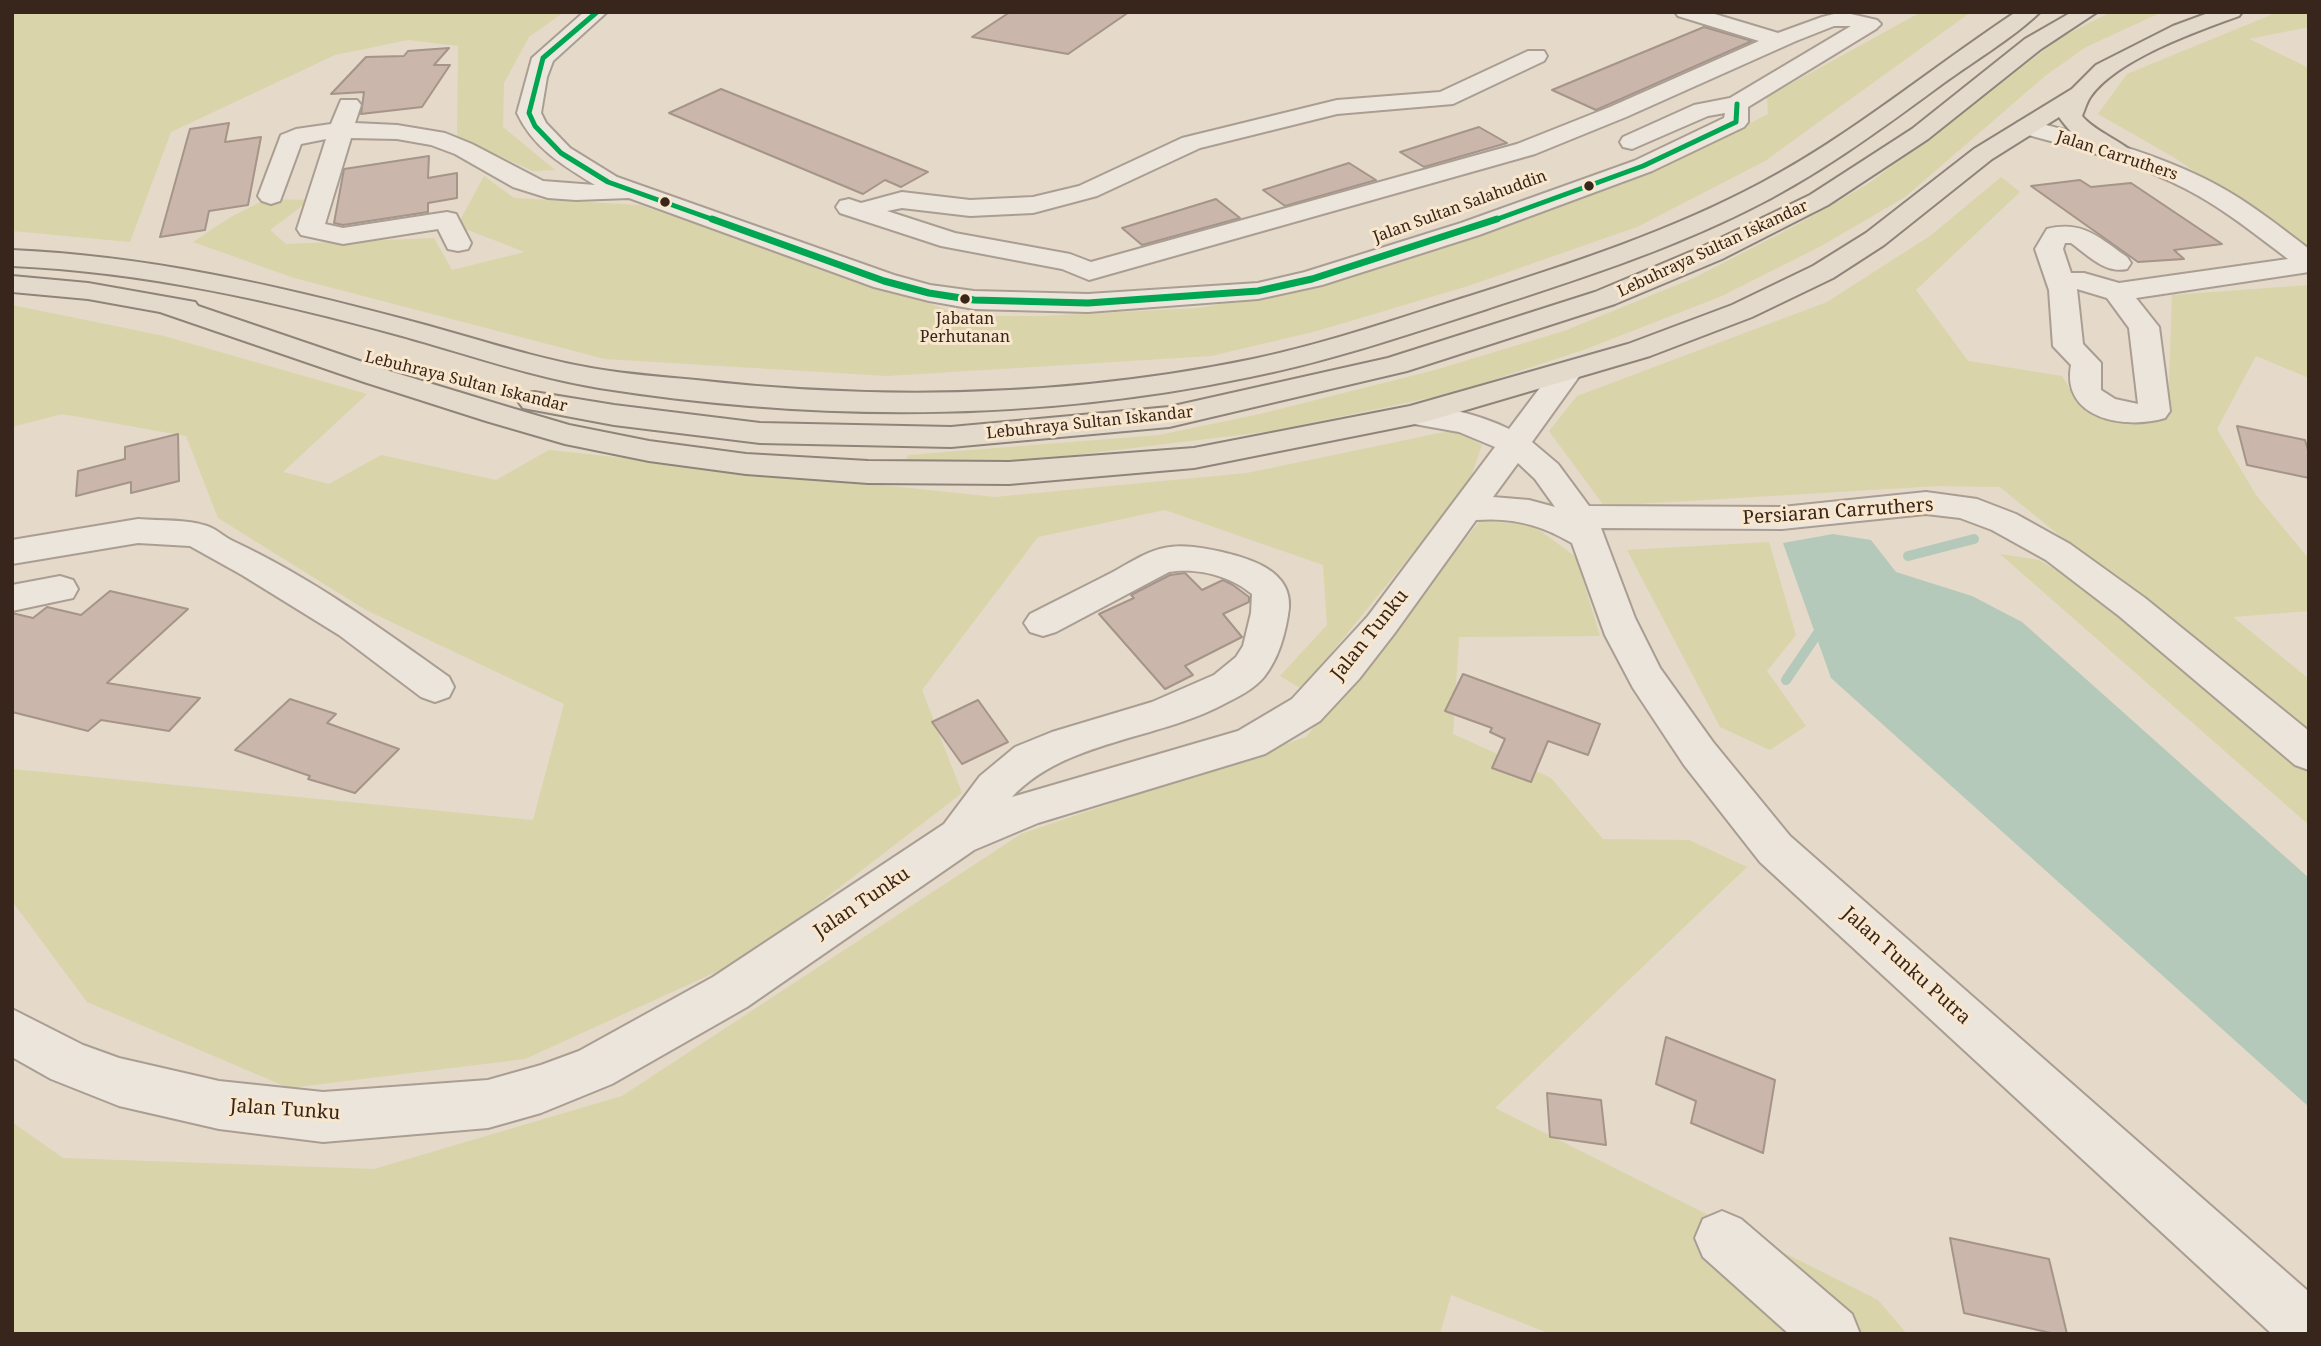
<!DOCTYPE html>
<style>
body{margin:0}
#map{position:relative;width:2321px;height:1346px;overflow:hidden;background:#e5d9c9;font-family:"Noto Serif",serif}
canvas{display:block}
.frame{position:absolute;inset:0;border:14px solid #38251b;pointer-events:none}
</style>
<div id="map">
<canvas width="2321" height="1346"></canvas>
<div class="frame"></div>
</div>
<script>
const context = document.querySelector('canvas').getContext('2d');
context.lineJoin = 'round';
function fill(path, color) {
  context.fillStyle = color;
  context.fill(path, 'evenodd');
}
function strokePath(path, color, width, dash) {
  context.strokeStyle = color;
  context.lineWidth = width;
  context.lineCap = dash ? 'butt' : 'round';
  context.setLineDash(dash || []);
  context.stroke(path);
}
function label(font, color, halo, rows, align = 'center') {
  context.font = font + ' "Noto Serif",serif';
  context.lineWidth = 6;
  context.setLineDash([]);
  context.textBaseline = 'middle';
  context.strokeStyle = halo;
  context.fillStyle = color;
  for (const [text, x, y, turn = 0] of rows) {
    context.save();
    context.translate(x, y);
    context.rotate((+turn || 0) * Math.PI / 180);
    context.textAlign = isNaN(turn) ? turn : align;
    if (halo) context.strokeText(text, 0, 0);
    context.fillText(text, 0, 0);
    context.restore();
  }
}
fill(new Path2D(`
 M12 12H564L529 37 504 83 503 127 555 170 533 171 457 137 458 46 408 40 335 55 171 132 130 242 12 231Z
 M1921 12H1971L1765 161 1637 227 1468 286 1317 331 1211 356 887 376 605 359 294 278 193 242 229 218 266 199 310 200 270 230 286 244 434 238 452 270 525 252 457 226 484 176 514 198 640 205 917 298 947 310 977 316H1043L1199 308 1334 283 1453 245 1571 200 1700 149 1768 114 1767 97Z
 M2111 12H2162L2086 47 2045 76 1905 197 1823 245 1722 296 1586 349 1453 393 1272 431 1034 460H909L906 458 909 455 1159 435 1260 414 1435 370 1564 331 1694 278 1791 228 1868 184 2060 38Z
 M2278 12H2309V27L2249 39 2309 68V250L2175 158 2098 114 2127 74Z
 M2001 177 2020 192 1916 290 1968 361 2062 376 2081 406 2136 423 2168 410 2172 295 2309 285V378L2256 356 2217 429 2256 495 2309 559V611L2233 617 2309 679V739L2000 487 1938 486 1604 506 1549 431 1577 396 1827 302 1930 236Z
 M12 305 164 336 367 394 283 472 329 484 381 455 496 480 549 450 995 497 1247 473 1454 430 1482 445 1468 485 1302 689 1280 676 1327 625 1323 565 1165 510 1038 537 922 690 962 793 749 957 525 1059 289 1088 87 1002 12 901V769L533 820 564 704 366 610 218 518 186 436 62 414 12 427Z
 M1480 521 1531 524 1576 557 1600 636 1459 637 1453 734 1551 778 1603 839 1689 840 1747 867 1495 1108 1878 1300 1907 1334H1551L1451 1295 1440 1334H12V1122L63 1158 374 1169 622 1096 1021 834 1306 737Z
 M1769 542 1796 635 1767 671 1806 726 1770 750 1720 727 1627 550Z
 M2000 554 2039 560 2149 625 2309 764V825Z`), '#d9d4aa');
fill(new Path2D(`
 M1833 534 1871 540 1896 572 1972 596 2022 622 2309 878V1107L1831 678 1783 543Z`), '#b5c9ba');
strokePath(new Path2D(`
 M1908 556 1974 539
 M1786 680 1822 627`), '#b5c9ba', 10);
const building = new Path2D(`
 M1010 12H1129L1068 54 972 37Z
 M1704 27 1752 41 1596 110 1552 90Z
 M449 48 434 65H450L422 107 361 114 364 92 331 94 366 57 404 56 408 51Z
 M721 89 928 172 901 187 885 180 863 194 669 113Z
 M229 123 225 142 261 137 248 205 209 211 205 230 160 237 190 129Z
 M1479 127 1507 143 1424 167 1400 152Z
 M429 156 428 178 457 173V198L428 203V212L343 225 334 223 344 169Z
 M1349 163 1376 180 1285 206 1263 190Z
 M2080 180 2091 187 2131 183 2222 244 2174 250 2184 259 2138 262 2031 186Z
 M1216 199 1240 218 1142 245 1122 228Z
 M2237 426 2305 440 2309 453V478L2247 465Z
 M178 434 179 481 131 493V482L76 496 78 471 125 459V447Z
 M1185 573 1202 590 1223 580 1233 585 1249 597V602L1223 614 1242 637 1185 666 1193 675 1165 689 1099 614 1134 598 1131 595 1170 575Z
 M110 591 188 609 107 683 200 698 169 731 101 720 88 731 12 712V613L33 618 47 607 81 615Z
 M1463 674 1600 724 1588 755 1548 741 1531 782 1492 768 1505 739 1490 732 1492 728 1445 711Z
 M290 699 336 714 327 723 399 749 355 793 308 779 310 776 235 750Z
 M978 700 1008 742 962 764 932 722Z
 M1666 1037 1775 1080 1763 1153 1691 1123 1696 1101 1656 1084Z
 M1547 1093 1601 1100 1606 1145 1550 1137Z
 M1950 1238 2049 1259 2067 1334H2055L1964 1313Z`);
fill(building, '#cab6aa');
strokePath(building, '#a59489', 2);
const minor = new Path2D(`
 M584 12H607L553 61 547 77 541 113 546 123 570 148 617 177 894 275 930 285 974 291 1088 294 1258 283 1305 272 1461 223 1634 161 1724 118 1725 113 1708 116 1632 149 1623 147 1620 142 1623 137 1694 105 1730 98 1851 26H1834L1796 41 1626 117 1535 154 1089 280 1062 269 941 246 840 213 836 207 840 201 849 199 861 203 902 192 970 200 1033 197 1079 186 1182 138 1337 100 1440 92 1528 51H1544L1547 56 1544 61 1453 104 1337 114 1200 148 1097 196 1033 213 970 216 902 208 887 211 955 233 1070 254 1091 262 1517 144 1610 107 1759 41 1678 16 1675 12H1708L1778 33 1822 17 1842 12 1877 20 1881 24 1876 29 1748 107V122L1744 127 1652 171 1479 235 1322 285 1258 299 1088 312 974 309 929 301 874 287 629 198 576 200 548 198 513 187 455 154 431 145 397 139 351 138 325 224 343 228 447 212 456 214 471 243 468 249 458 251 448 249 438 229 343 244 301 235 297 229 326 139 301 144 280 201 271 204 262 201 258 196 281 135 296 129 331 124 341 100H357L361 105 355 123 397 125 445 133 472 144 543 181 595 185C564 166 533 148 517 113L532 58Z
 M2026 120C2090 136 2157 153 2215 184 2249 202 2279 226 2309 249V272L2136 298 2159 327 2170 411 2165 418C2125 430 2061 419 2071 365L2053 346 2049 290 2035 249 2047 229C2083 220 2099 238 2127 257L2131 263 2127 269C2105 274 2088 255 2071 243H2065L2063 249 2071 273H2084L2119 283 2288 259C2255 234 2223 208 2186 189 2133 161 2074 148 2018 132L2014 127 2018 122ZM2077 289 2107 298 2129 328 2138 404 2115 399 2101 390V363L2083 344Z
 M1568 362 1579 365 1583 371 1532 442 1558 464 1589 506 1782 507 1926 492 1977 499 2016 514 2070 544 2145 598 2309 731V770L2295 765 2119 616 2046 560 1992 530 1960 518 1926 514 1782 529 1601 528 1635 618 1660 668 1713 742 1790 836 2309 1292V1334H2272L1760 862 1684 765 1633 688 1605 635 1572 543C1541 525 1513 517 1476 520L1394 634 1359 679 1320 721 1265 754 1038 823 974 850 747 1007 612 1084 541 1113 488 1128 323 1142 219 1129 119 1106 51 1079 12 1057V1009L83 1045 119 1058 219 1081 323 1092 488 1080 541 1065 579 1051 713 977 944 824 980 776 1015 747 1052 732 1152 702 1214 675 1236 657 1243 646 1251 613 1252 594C1231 576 1197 567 1169 572L1056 632 1043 636 1030 632 1024 623 1030 614C1057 600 1084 587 1111 573 1128 564 1145 552 1164 548 1183 544 1203 548 1222 552 1251 559 1292 571 1289 608 1286 632 1279 658 1264 677 1254 689 1238 697 1224 704 1157 740 1066 740 1012 797L1238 731 1292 699 1368 616 1495 447 1459 432 1403 422 1398 415 1403 408C1431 401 1483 416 1509 429L1557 365ZM1518 463 1535 479 1555 507 1529 500 1493 497Z
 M138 519C160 521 187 519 207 526 217 529 225 538 235 542 312 578 380 628 449 677L454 687 449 697 435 702 421 697 339 635 242 575 190 546 138 543 12 564V540Z
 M60 576 73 580 78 589 73 598 12 611V585Z
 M1722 1211 1741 1219 1852 1314 1860 1334H1789L1703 1257 1695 1238 1703 1219Z`);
const major = new Path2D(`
 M2016 12H2040C2012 39 1969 64 1937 88 1876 133 1815 177 1748 210 1664 252 1575 280 1487 309 1409 334 1331 361 1250 377 1036 422 814 422 599 388 532 377 467 354 402 336 273 301 146 272 12 266V250C147 256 276 285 407 320 468 336 529 357 591 368 625 374 661 377 696 380 882 401 1069 397 1253 359 1329 343 1402 317 1476 294 1573 263 1671 231 1761 183 1852 135 1931 68 2016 12Z
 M2072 12H2097L2041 49 1928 139 1828 205 1722 259 1615 304 1407 371 1169 427 951 447 760 443 614 425 534 410 523 408 518 401 523 394 534 392 614 405 760 423 951 427 1169 407 1388 358 1595 292 1702 247 1810 195 1912 129 2025 39Z
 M2211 12H2242L2239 16C2197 31 2118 59 2091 96 2087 101 2085 109 2082 116 2096 133 2126 142 2135 156L2132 161C2105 168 2073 137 2059 117L1992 159 1884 245 1833 278 1752 317 1650 356 1425 422 1194 468 1009 484 868 483 746 474 649 461 565 444 486 421 364 382 160 312 88 299 12 292V276L88 283 195 302 198 306 386 370 508 407 569 425 649 441 746 454 868 461 1009 462 1194 448 1410 406 1628 344 1732 305 1813 266 1866 233 1974 149 2072 89 2096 65 2173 26Z`);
strokePath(minor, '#aa9e93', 4);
strokePath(major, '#8f847a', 4);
fill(minor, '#ece5dc');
fill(major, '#e4dacc');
strokePath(new Path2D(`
 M597 12 543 58 529 113 535 126 561 153 608 182 717 221
 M1492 221 1643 166 1736 122 1737 104`), '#00a651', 5);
strokePath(new Path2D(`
 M712 219 884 281 929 293 974 300 1088 303 1258 291 1312 279 1497 219`), '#00a651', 7);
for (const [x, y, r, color] of [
 [1589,186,6,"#38251b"],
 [665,202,6,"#38251b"],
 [965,299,6,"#38251b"]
]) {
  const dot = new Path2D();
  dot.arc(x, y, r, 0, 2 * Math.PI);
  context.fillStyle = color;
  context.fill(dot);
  strokePath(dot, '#f8e6cd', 2.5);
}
label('16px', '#38251b', '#f8e6cd', [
 ["Jalan Carruthers",2117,156,18],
 ["Jalan Sultan Salahuddin",1460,207,-20],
 ["Lebuhraya Sultan Iskandar",1713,249,-25],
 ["Lebuhraya Sultan Iskandar",466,382,14],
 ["Lebuhraya Sultan Iskandar",1090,423,-6]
]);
label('16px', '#38251b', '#f8e6cd', [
 ["Jabatan",965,319],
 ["Perhutanan",965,337]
]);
label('19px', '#38251b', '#f8e6cd', [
 ["Persiaran Carruthers",1838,512,-4],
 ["Jalan Tunku",1370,635,-51],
 ["Jalan Tunku",862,903,-34],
 ["Jalan Tunku Putra",1906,966,42],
 ["Jalan Tunku",285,1110,4]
]);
</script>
